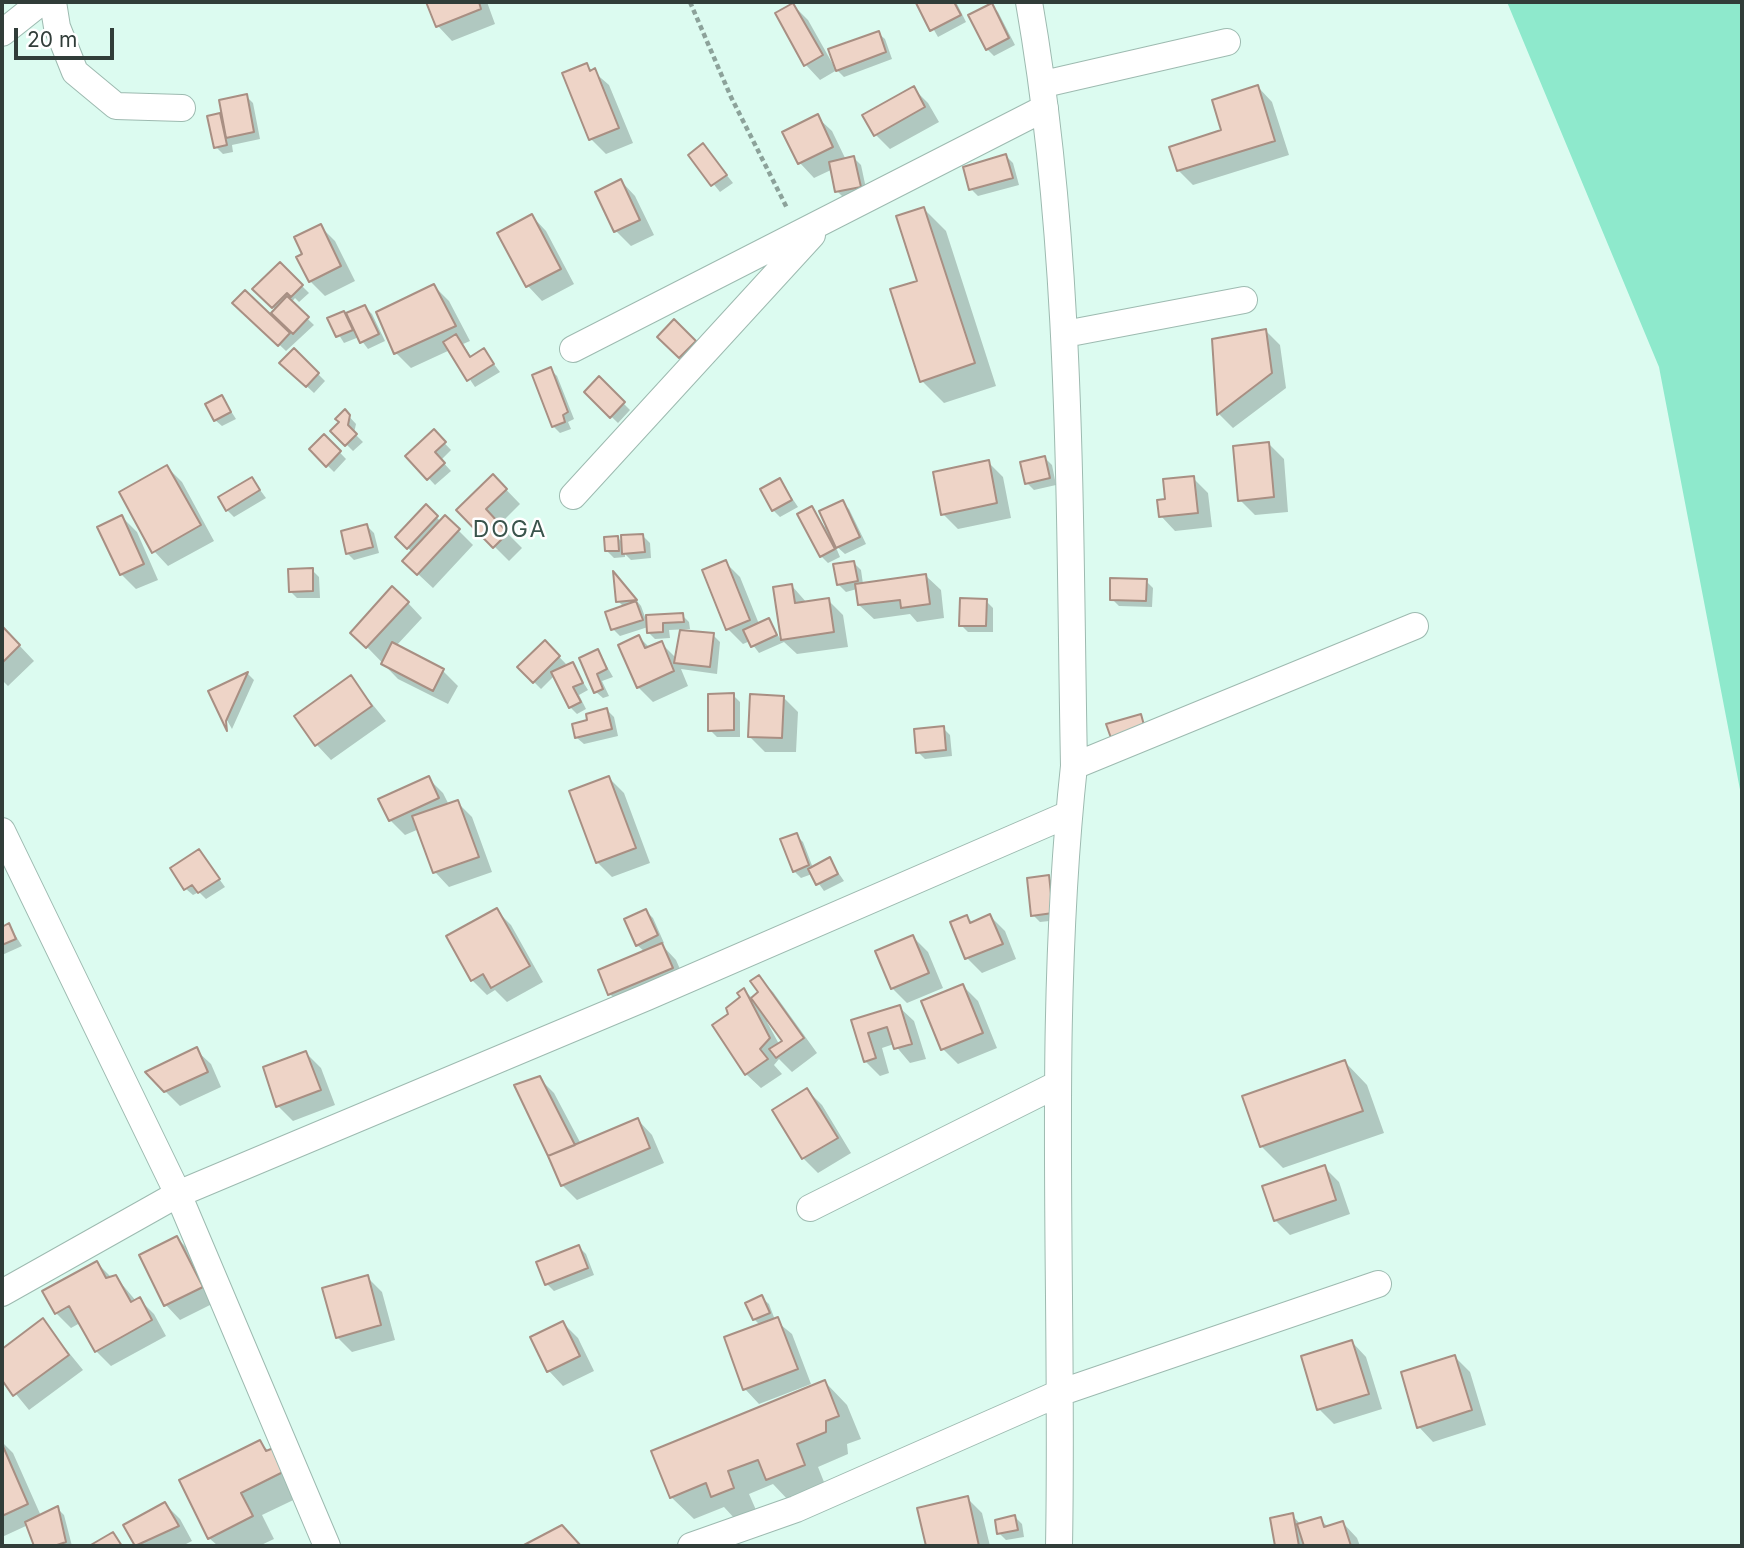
<!DOCTYPE html>
<style>
body{margin:0}
#map{position:relative;width:1744px;height:1548px;overflow:hidden;background:#dcfbf0;font-family:Inter,sans-serif}
canvas{display:block}
.frame{position:absolute;inset:0;border:4px solid #313d39;pointer-events:none}
.scale{position:absolute;left:14px;top:28px;width:100px;height:32px;box-sizing:border-box;border:4px solid #313d39;border-top:0;padding-left:9px;font-size:21px;line-height:24px;white-space:nowrap;color:#313d39;-webkit-text-stroke:5px #fff;paint-order:stroke}
</style>
<div id="map">
<canvas width="1744" height="1548"></canvas>
<div class="frame"></div>
<div class="scale">20 m</div>
</div>
<script>
const context = document.querySelector('canvas').getContext('2d');
context.lineJoin = 'round';
function fill(path, color) {
  context.fillStyle = color;
  context.fill(path, 'evenodd');
}
function strokePath(path, color, width, dash) {
  context.strokeStyle = color;
  context.lineWidth = width;
  context.lineCap = dash ? 'butt' : 'round';
  context.setLineDash(dash || []);
  context.stroke(path);
}
function label(font, color, halo, rows, align = 'center') {
  context.font = font + ' Inter,sans-serif';
  context.lineWidth = 5;
  context.setLineDash([]);
  context.textBaseline = 'middle';
  context.strokeStyle = halo;
  context.fillStyle = color;
  for (const [text, x, y, turn = 0] of rows) {
    context.save();
    context.translate(x, y);
    context.rotate((+turn || 0) * Math.PI / 180);
    context.textAlign = isNaN(turn) ? turn : align;
    if (halo) context.strokeText(text, 0, 0);
    context.fillText(text, 0, 0);
    context.restore();
  }
}
fill(new Path2D(`
 M1507 2H1742V800L1659 367Z`), '#8ee9cc');
fill(new Path2D(`
 M428 2H487L495 24 452 41 438 26Z
 M923 2H956L966 22 938 37 919 4Z
 M793 5 808 20 835 68 878 33 885 39 892 59 844 77 837 70 820 80 806 65Z
 M991 5 998 12 1015 45 994 56 987 49Z
 M586 65 609 85 633 143 606 154 591 139 564 74Z
 M1258 87 1272 102 1289 155 1193 185 1178 170 1224 131Z
 M913 88 928 103 939 122 890 149 875 134Z
 M246 96 253 103 260 139 232 145 233 152 223 154 216 147 209 117 223 114Z
 M817 117 832 131 846 160 854 158 861 165 867 193 844 198 837 191 833 169 814 178 800 163 785 133Z
 M703 145 733 183 720 192 690 155Z
 M1006 156 1013 163 1019 185 978 196 971 189Z
 M621 181 635 196 654 235 631 246 616 231 597 192Z
 M924 209 946 231 996 386 944 403 922 381 919 282Z
 M532 216 546 231 574 284 542 301 528 286 500 233Z
 M320 226 335 241 355 281 325 296 310 281 305 255Z
 M280 264 309 293 299 302 295 298 291 303 314 325 286 351 235 303 288 333 290 332 273 313 276 310 255 289Z
 M434 286 449 301 470 341 463 344 472 358 484 351 500 372 475 387 450 350 411 368 396 353 378 313Z
 M365 307 372 314 385 341 368 349 359 337 344 343 329 319Z
 M674 322 701 349 687 363 660 337Z
 M1266 331 1280 345 1286 388 1233 428 1219 414 1213 340Z
 M294 350 325 381 314 393 282 363Z
 M550 369 557 376 574 419 568 422 571 429 560 433 553 426Z
 M599 379 630 410 618 423 586 392Z
 M222 397 236 419 222 426 215 420Z
 M345 412 356 424 354 433 363 442 353 451 333 431Z
 M434 432 451 450 441 460 451 471 435 485 408 456Z
 M324 436 346 459 334 472 311 449Z
 M1269 444 1284 459 1288 512 1255 515 1240 500Z
 M1045 458 1052 465 1056 485 1034 490 1027 483Z
 M988 462 1003 477 1011 518 958 529 943 514Z
 M167 467 182 482 214 541 168 566 154 551Z
 M493 476 520 504 499 525 522 548 509 561 458 510Z
 M1193 478 1208 493 1212 527 1175 531 1161 516 1167 500Z
 M252 479 266 498 234 517 227 510Z
 M780 480 798 507 780 517 773 510Z
 M842 502 849 509 866 544 845 554 835 545 840 557 828 563 821 556 812 509 825 527Z
 M426 506 441 522 445 517 473 545 433 588 404 561 414 554 397 537Z
 M122 517 137 532 158 580 136 589 121 574Z
 M367 526 374 533 379 553 354 560 347 553Z
 M643 536 650 543 651 558 631 560 625 554V557L614 558 607 551 618 538 623 543Z
 M725 562 740 577 759 624 768 620 781 640 792 586 807 603 828 600 843 615 848 647 797 654 784 642 759 653 750 641 743 644 728 629Z
 M854 563 861 570 863 584 926 576 941 590 944 618 917 622 910 614 874 619 859 605 857 589 846 592 839 585Z
 M312 570 319 577 320 598H297L290 591Z
 M620 580 641 606 645 617 682 615 689 622 690 629 669 630 670 638 655 639 648 632V627L620 636 613 629 607 613 624 607 618 601Z
 M1146 581 1153 588 1152 607 1119 606 1112 599Z
 M986 601 993 608V632H968L961 625Z
 M408 603 422 618 396 646 443 671 458 686 448 704 398 679 367 647Z
 M2 627 34 661 8 686 2 680Z
 M713 635 720 642 717 674 681 669 688 686 653 702 638 687 639 637 650 648 661 643 677 659Z
 M545 642 566 664 559 670 572 664 588 690 579 695 586 709 577 714 570 707 555 675 541 689 519 667Z
 M598 651 613 677 602 681 609 696 603 698 596 692Z
 M248 674 254 680 232 729 211 692Z
 M351 678 386 721 331 760 317 745Z
 M733 695 740 702V737H717L710 730Z
 M783 697 798 712 796 752H765L750 737Z
 M607 710 614 717 618 736 584 744 577 738 574 725 589 721Z
 M943 728 950 735 952 756 925 759 918 752Z
 M428 778 443 793 449 805 457 802 472 817 492 872 449 887 435 872 419 829 405 835 390 820Z
 M609 778 624 793 650 863 612 877 597 862Z
 M796 835 803 842 813 868 829 859 844 881 824 891 812 874 801 878 794 871Z
 M199 851 225 887 206 899 199 892 193 895 186 889Z
 M1048 877 1055 884 1059 920 1040 922 1033 915Z
 M496 910 511 925 543 982 507 1002 495 990 487 995 472 980 448 937Z
 M646 911 653 918 664 943 661 944 676 960 686 983 625 1009 610 994 600 970 645 952 637 945Z
 M990 916 1005 931 1016 959 982 973 967 958V917L973 923Z
 M9 925 22 946 2 955V926Z
 M913 937 928 952 943 988 907 1003 892 988Z
 M758 977 773 992 817 1053 792 1072 779 1059 774 1065 782 1074 761 1088 746 1074 730 1014 744 990 753 999 760 993ZM769 1021 784 1041 779 1044 767 1022Z
 M963 986 978 1001 997 1048 958 1064 943 1049Z
 M899 1007 914 1021 926 1059 910 1063 894 1044 882 1048 889 1073 880 1076 865 1061 853 1021Z
 M196 1050 211 1064 221 1087 180 1106 165 1091Z
 M306 1053 321 1068 335 1105 293 1121 278 1106Z
 M1345 1062 1367 1085 1384 1133 1283 1168 1261 1146Z
 M539 1078 554 1093 581 1144 638 1120 652 1135 664 1163 577 1200 562 1185Z
 M807 1090 822 1105 851 1153 818 1173 803 1158Z
 M1324 1167 1339 1182 1350 1214 1290 1235 1275 1220Z
 M177 1238 192 1253 216 1302 180 1320 166 1305Z
 M579 1247 586 1254 594 1275 554 1291 547 1284Z
 M97 1263 112 1278 116 1277 136 1301 139 1299 154 1314 166 1336 111 1366 96 1351 80 1323 71 1328 56 1313 45 1292Z
 M367 1277 382 1292 395 1340 352 1352 337 1337Z
 M762 1298 769 1304 775 1320 792 1334 811 1384 759 1404 745 1389 760 1325 754 1319Z
 M43 1321 83 1370 29 1410 2 1377V1351Z
 M563 1323 578 1338 594 1371 563 1386 549 1371Z
 M1352 1342 1366 1357 1382 1409 1334 1424 1319 1409Z
 M1455 1357 1470 1372 1486 1425 1433 1442 1419 1427Z
 M825 1382 847 1405 861 1439 847 1444 848 1454 818 1467 826 1487 790 1502 773 1484 749 1494 756 1510 735 1519 724 1507 694 1519 671 1497Z
 M2 1442 13 1453 41 1516 57 1508 64 1515 72 1546H36L28 1525 2 1537Z
 M260 1442 308 1493 262 1515 274 1539 259 1546H218L209 1538Z
 M967 1498 982 1513 990 1546H928L920 1509Z
 M165 1504 180 1519 192 1541 182 1546H137L125 1525Z
 M1292 1515 1301 1525 1320 1519 1329 1528 1343 1523 1357 1538 1360 1546H1277L1272 1519Z
 M1015 1517 1022 1524 1024 1537 1006 1540 999 1533Z`), '#0003');
const building = new Path2D(`
 M426 2H479L481 9 436 27Z
 M919 2H954L961 15 930 31 916 3Z
 M793 3 823 55 804 66 775 13Z
 M992 3 1009 38 986 50 968 15Z
 M879 31 886 52 836 71 828 49Z
 M587 63 590 71 595 68 619 128 589 140 562 73Z
 M1258 85 1275 141 1177 171 1169 147 1221 130 1212 100Z
 M914 86 925 107 874 136 862 115Z
 M247 94 254 132 226 138 219 100Z
 M220 113 227 145 214 148 207 116Z
 M818 114 833 147 798 164 782 132Z
 M703 143 727 175 711 186 688 155Z
 M1006 154 1013 178 969 190 963 167Z
 M854 156 861 187 835 192 829 162Z
 M621 179 640 220 614 232 595 192Z
 M924 207 975 363 920 382 890 289 917 281 896 216Z
 M532 214 561 269 526 287 497 233Z
 M321 224 341 266 309 282 296 257 302 254 294 237Z
 M280 262 303 285 291 297 287 293 272 308 252 289Z
 M434 284 456 326 394 354 376 312Z
 M245 290 290 333 278 346 232 303Z
 M287 296 309 317 293 334 271 313Z
 M365 305 379 334 360 343 346 313Z
 M344 311 353 330 336 337 327 318Z
 M674 319 696 341 679 358 657 337Z
 M1266 329 1272 373 1217 415 1212 339Z
 M456 334 470 357 484 348 494 364 467 381 443 342Z
 M294 348 319 373 306 387 279 363Z
 M551 367 568 412 563 415 565 422 552 427 532 375Z
 M599 376 625 402 610 418 584 392Z
 M222 395 231 412 214 421 205 404Z
 M345 409 350 415 348 425 357 434 345 446 330 431 339 422 335 419Z
 M434 429 446 442 435 452 445 463 427 480 405 456Z
 M324 434 341 451 326 467 309 449Z
 M1269 442 1274 497 1238 501 1233 446Z
 M1045 456 1050 478 1025 484 1020 462Z
 M989 460 997 503 941 515 933 472Z
 M167 465 201 525 152 553 119 492Z
 M493 474 507 489 486 509 508 533 493 548 456 510Z
 M1194 476 1198 513 1159 517 1157 500 1165 499 1163 479Z
 M252 477 260 490 226 511 218 497Z
 M780 478 792 500 772 511 760 489Z
 M843 500 860 537 836 548 819 511Z
 M426 504 438 516 407 549 395 537Z
 M812 506 835 549 820 557 797 514Z
 M122 515 144 564 120 575 97 527Z
 M445 515 460 529 417 575 402 561Z
 M367 524 373 547 346 554 341 531Z
 M643 534 645 552 622 554 621 535Z
 M618 536 619 551H605L604 537Z
 M726 560 750 620 726 630 702 570Z
 M854 561 858 581 837 585 833 564Z
 M313 568V591L289 592 288 569Z
 M613 571 637 600 616 602Z
 M926 574 930 604 901 608 900 600 858 605 855 584Z
 M1110 578 1147 579 1146 601 1110 600Z
 M792 584 795 603 829 598 834 632 781 640 773 587Z
 M392 586 409 602 366 648 350 633Z
 M960 598 987 599 986 626H959Z
 M636 601 643 620 611 630 605 612Z
 M683 613 684 622 663 623V632L647 633 646 615Z
 M769 618 777 635 751 647 743 630Z
 M2 626 20 645 2 663Z
 M680 630 714 633 710 667 674 663Z
 M639 635 645 648 662 641 674 671 637 688 618 645Z
 M545 640 560 656 533 683 517 667Z
 M392 642 444 669 433 691 381 664Z
 M598 649 607 669 597 674 603 689 594 693 579 658Z
 M573 662 583 683 573 687 581 702 569 708 551 672Z
 M248 672 226 721 227 731 208 691Z
 M351 675 372 706 315 746 294 716Z
 M734 693V730L708 731V694Z
 M750 694 784 696 782 738 748 737Z
 M607 708 612 729 575 738 572 724 587 720 586 714Z
 M1141 714 1145 729 1111 738 1106 724Z
 M944 726 946 750 916 753 914 729Z
 M429 776 439 798 389 821 378 799Z
 M609 776 636 848 596 863 569 791Z
 M458 800 479 857 433 873 412 816Z
 M797 833 809 865 793 872 780 839Z
 M199 849 220 879 198 893 192 885 184 890 170 868Z
 M830 857 838 874 816 885 808 869Z
 M1049 875 1053 913 1031 916 1027 878Z
 M497 908 530 966 491 988 483 974 471 981 446 936Z
 M646 909 658 935 636 946 624 919Z
 M990 914 1003 944 965 959 950 922 967 915 970 923Z
 M9 923 16 939 2 945V927Z
 M913 935 929 973 891 989 875 951Z
 M662 943 673 968 608 995 598 970Z
 M759 975 804 1038 776 1058 769 1049 782 1041 751 998 758 992 750 981Z
 M963 984 983 1033 941 1050 921 1001Z
 M744 988 770 1038 760 1049 768 1059 745 1075 712 1025 728 1014 726 1008 740 997 737 993Z
 M900 1005 912 1044 894 1049 887 1027 868 1033 876 1058 864 1062 851 1020Z
 M197 1047 208 1072 164 1092 145 1072Z
 M306 1051 321 1090 276 1107 263 1067Z
 M1345 1060 1363 1111 1260 1147 1242 1096Z
 M540 1076 575 1145 548 1156 514 1085Z
 M807 1088 838 1138 802 1159 772 1110Z
 M638 1118 650 1148 561 1186 548 1156Z
 M1325 1165 1336 1200 1274 1221 1262 1186Z
 M177 1236 203 1287 164 1306 139 1255Z
 M579 1245 588 1268 545 1285 536 1262Z
 M97 1261 106 1278 116 1275 131 1302 140 1297 152 1320 95 1352 69 1306 55 1314 42 1291Z
 M368 1275 381 1325 336 1338 322 1288Z
 M762 1295 770 1313 753 1320 745 1303Z
 M778 1317 798 1369 743 1390 724 1337Z
 M43 1318 69 1355 13 1396 2 1380V1349Z
 M563 1321 580 1356 547 1372 530 1337Z
 M1352 1340 1369 1394 1317 1410 1301 1356Z
 M1455 1355 1472 1410 1417 1428 1401 1372Z
 M825 1380 839 1416 826 1421V1432L797 1444 805 1465 766 1480 758 1460 728 1471 734 1488 711 1497 706 1483 670 1498 651 1451Z
 M260 1440 266 1451 276 1447 287 1470 241 1493 253 1516 208 1539 179 1480Z
 M2 1444 28 1504 2 1516Z
 M968 1496 979 1546H926L917 1508Z
 M165 1502 179 1526 135 1546 123 1525Z
 M58 1506 66 1542 54 1546H34L25 1522Z
 M1293 1513 1299 1546H1275L1270 1518Z
 M1015 1515 1018 1530 997 1534 995 1520Z
 M1321 1517 1324 1527 1343 1521 1351 1546H1304L1297 1524Z
 M562 1525 581 1546H522Z
 M113 1532 122 1546H89Z`);
fill(building, '#eed4c7');
strokePath(building, '#a88f83', 2);
const minor = new Path2D(`
 M53 2 57 27 75 72 116 106 182 108
 M1029 2C1073 253 1069 511 1074 766 1046 1024 1064 1287 1059 1546
 M2 33 41 2
 M1044 84 1227 42
 M1065 334 1244 300
 M573 349 1045 108
 M573 496 812 235
 M1074 766 1415 626
 M2 831 178 1194 327 1546
 M810 1208 1058 1084
 M2 1293 178 1194 647 997 1069 814
 M691 1546 796 1509 1062 1392 1378 1284`);
strokePath(minor, '#9dbab0', 28);
strokePath(new Path2D(`
 M690 2 731 97 787 208`), '#8ca29a', 4.5, [5, 3.5]);
strokePath(minor, '#fff', 26);
context.letterSpacing = '2px';
label('23px', '#3a544c', '#fff', [
 ["DOGA",510,530]
]);
context.letterSpacing = '0px';
</script>
